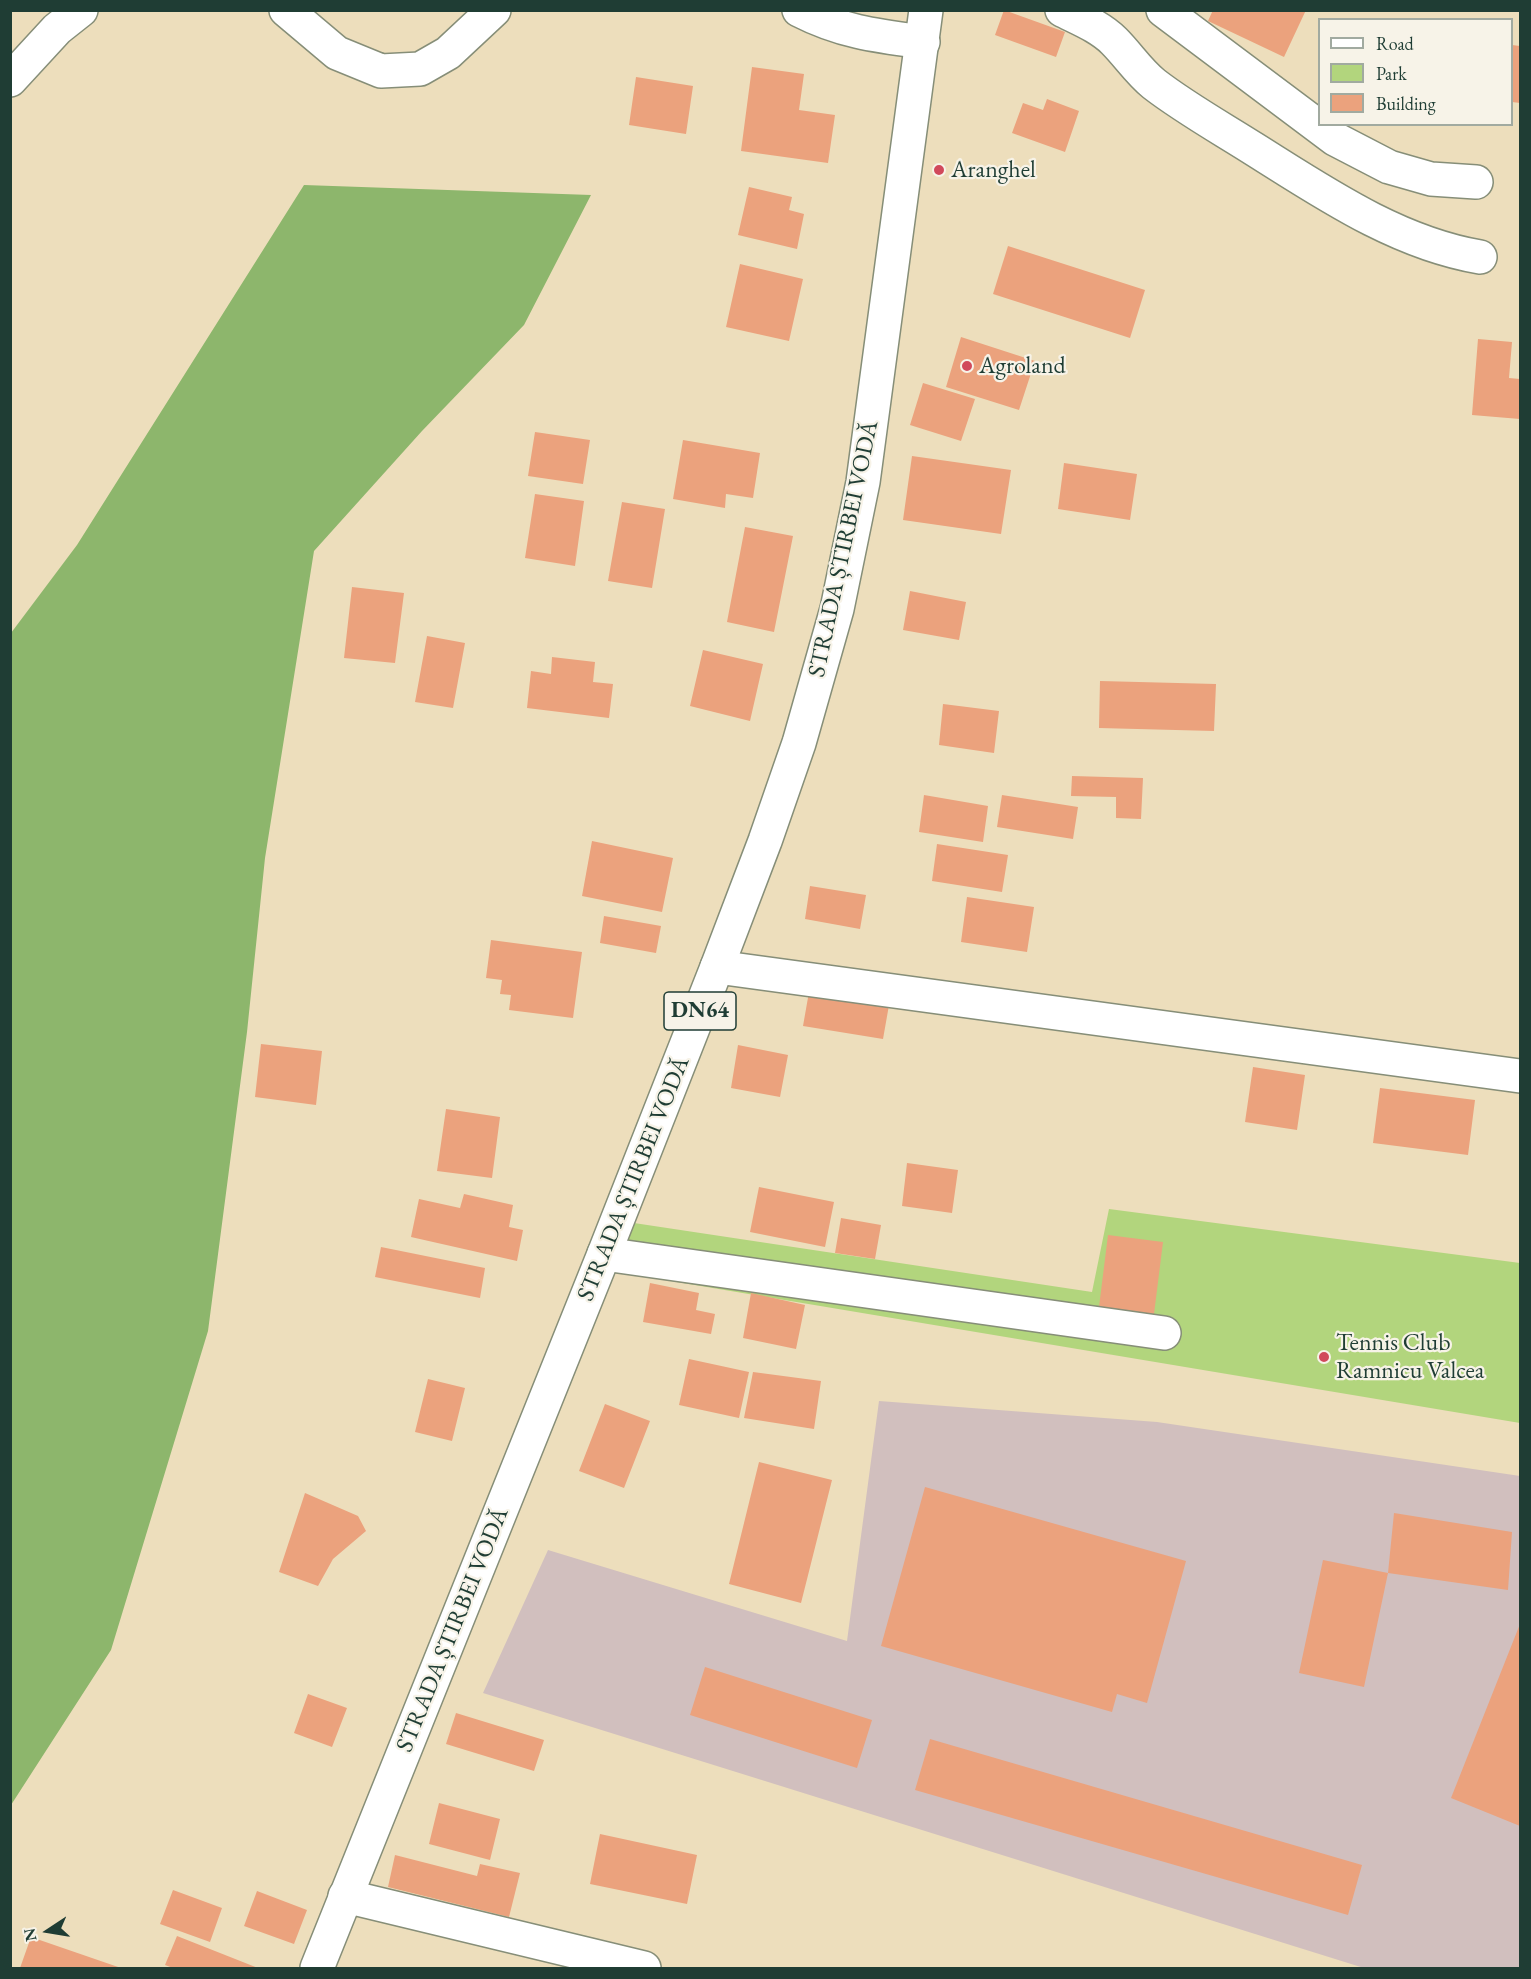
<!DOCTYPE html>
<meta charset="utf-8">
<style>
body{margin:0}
#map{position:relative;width:1531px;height:1979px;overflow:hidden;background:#eddebc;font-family:"EB Garamond",serif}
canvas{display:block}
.frame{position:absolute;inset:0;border:12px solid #1f3d34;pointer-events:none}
.legend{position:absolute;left:1318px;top:18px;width:195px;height:108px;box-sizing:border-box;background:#f7f3e8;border:2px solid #a1aaa0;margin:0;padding:8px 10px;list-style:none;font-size:18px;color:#1f3d34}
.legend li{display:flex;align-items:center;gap:12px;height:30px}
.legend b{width:30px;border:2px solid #a1aaa0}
.north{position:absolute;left:18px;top:1901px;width:60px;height:60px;-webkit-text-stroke:4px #f7f3e8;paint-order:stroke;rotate:258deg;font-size:16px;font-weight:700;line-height:24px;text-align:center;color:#1f3d34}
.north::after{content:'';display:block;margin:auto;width:21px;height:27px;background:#1f3d34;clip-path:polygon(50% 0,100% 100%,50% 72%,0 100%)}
</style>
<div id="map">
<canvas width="1531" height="1979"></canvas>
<div class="frame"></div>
<ul class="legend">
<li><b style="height:8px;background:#fff"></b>Road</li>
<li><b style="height:16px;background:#b2d57d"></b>Park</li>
<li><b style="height:16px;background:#eba27d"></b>Building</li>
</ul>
<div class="north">N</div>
</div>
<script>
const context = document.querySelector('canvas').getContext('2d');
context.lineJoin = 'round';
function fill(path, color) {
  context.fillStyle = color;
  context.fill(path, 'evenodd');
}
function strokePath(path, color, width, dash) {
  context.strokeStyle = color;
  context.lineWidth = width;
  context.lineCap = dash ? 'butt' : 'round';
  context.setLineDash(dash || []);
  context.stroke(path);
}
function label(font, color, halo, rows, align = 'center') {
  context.font = font + ' "EB Garamond",serif';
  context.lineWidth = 4.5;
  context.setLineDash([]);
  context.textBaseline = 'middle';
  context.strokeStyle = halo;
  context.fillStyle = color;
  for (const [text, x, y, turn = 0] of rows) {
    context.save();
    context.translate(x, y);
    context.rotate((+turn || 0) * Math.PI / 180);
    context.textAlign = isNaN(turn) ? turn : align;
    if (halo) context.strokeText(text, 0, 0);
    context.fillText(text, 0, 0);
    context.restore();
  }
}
fill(new Path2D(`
 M879 1401 1157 1422 1520 1476V1968H1364L483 1693 548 1550 847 1641Z`), '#d1bfbe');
fill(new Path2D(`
 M1109 1209 1520 1263V1423L617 1272 634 1223 1092 1292Z`), '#b2d57d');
fill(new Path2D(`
 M304 185 591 195 524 325 422 431 314 551 265 858 247 1032 208 1331 111 1650 11 1805V633L77 545Z`), '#8db66c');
fill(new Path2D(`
 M1004 10 1065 32 1056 57 995 35Z
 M1213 10H1306L1284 57 1208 21Z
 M1512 45 1520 46V103L1512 102Z
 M752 67 804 74 799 110 835 115 828 163 741 151Z
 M636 77 693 86 686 134 629 125Z
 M1047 99 1079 111 1065 152 1012 133 1023 103 1043 110Z
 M749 187 792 197 789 210 804 214 797 249 738 235Z
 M1008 246 1145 290 1130 338 993 294Z
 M740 264 803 279 789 341 726 327Z
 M961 337 1035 361 1019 410 946 387Z
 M1478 339 1512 342 1509 378 1520 379V419L1472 415Z
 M923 383 975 399 961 441 910 425Z
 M535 432 590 440 583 484 528 476Z
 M683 440 760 453 753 498 726 494 725 508 673 499Z
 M912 456 1011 470 1001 534 903 520Z
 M1064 463 1137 474 1130 520 1058 509Z
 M535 494 584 501 575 566 525 558Z
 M622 502 665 509 652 588 608 581Z
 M745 527 793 536 774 632 727 622Z
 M352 587 404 593 395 663 344 658Z
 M910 591 966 602 959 640 903 630Z
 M427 636 465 643 453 708 415 702Z
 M703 650 763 664 750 721 690 706Z
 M552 657 595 662 593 682 613 684 609 718 527 708 531 671 551 674Z
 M1100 681 1216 684 1214 731 1099 728Z
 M943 704 999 711 994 753 939 745Z
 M1072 776 1143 778 1141 819 1116 818V797L1071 796Z
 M924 795 988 806 983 842 919 832Z
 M1002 795 1078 807 1073 839 997 827Z
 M592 841 673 858 662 912 582 896Z
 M937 844 1008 855 1002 892 932 881Z
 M810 886 866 895 860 929 805 919Z
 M967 897 1034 907 1027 952 961 942Z
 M604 916 661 926 656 953 600 943Z
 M491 940 582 952 573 1018 509 1010 511 995 500 994 502 980 486 978Z
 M809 992 889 1005 883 1039 803 1026Z
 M261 1044 322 1051 316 1105 255 1097Z
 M738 1045 788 1055 780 1097 731 1088Z
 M1253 1067 1305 1075 1297 1130 1245 1122Z
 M1380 1088 1475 1100 1468 1155 1373 1143Z
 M446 1109 500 1117 492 1178 437 1171Z
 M907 1163 958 1170 952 1213 902 1206Z
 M759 1187 834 1202 825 1247 750 1232Z
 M464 1194 513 1205 509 1227 523 1230 517 1261 411 1237 419 1199 460 1208Z
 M841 1218 881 1225 875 1259 835 1253Z
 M1108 1235 1163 1242 1154 1314 1099 1307Z
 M381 1247 485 1268 480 1298 375 1277Z
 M650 1283 699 1293 696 1310 715 1314 711 1334 643 1322Z
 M751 1293 805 1305 796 1349 743 1338Z
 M689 1359 749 1372 739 1418 679 1405Z
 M753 1372 821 1381 814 1429 744 1418Z
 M428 1379 465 1388 452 1441 415 1432Z
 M605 1404 650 1421 624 1488 579 1471Z
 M759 1462 832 1480 801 1603 729 1584Z
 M925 1487 1186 1561 1147 1703 1117 1694 1112 1712 881 1646Z
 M305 1493 358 1516 366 1531 333 1559 318 1586 279 1572Z
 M1394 1513 1512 1532 1508 1590 1388 1573Z
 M1323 1560 1388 1573 1364 1687 1299 1673Z
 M1520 1624V1826L1451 1798Z
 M705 1667 872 1720 857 1768 690 1715Z
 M308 1694 347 1708 332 1747 294 1733Z
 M456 1713 544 1740 534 1771 446 1744Z
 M930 1739 1362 1865 1348 1915 915 1790Z
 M439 1803 500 1819 490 1860 429 1844Z
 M600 1834 697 1855 687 1904 590 1884Z
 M395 1855 477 1876 480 1864 520 1873 509 1917 388 1887Z
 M173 1890 222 1908 210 1942 160 1924Z
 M257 1891 307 1910 294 1944 244 1926Z
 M177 1936 258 1968H173L165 1965Z
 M31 1937 121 1968H20Z`), '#eba27d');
const minor = new Path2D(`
 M286 10 337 53 381 71 420 69 448 53 494 10
 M799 10C842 32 877 36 923 42
 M1062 10C1080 19 1100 27 1114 41 1128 55 1139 72 1154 84 1185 108 1221 128 1254 149 1324 193 1397 243 1480 257
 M1163 10 1335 139 1389 167 1431 179 1476 182
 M10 80 57 29 81 10
 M717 967 1520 1076
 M604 1254 1164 1333
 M345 1896 644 1968`);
const primary = new Path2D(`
 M317 1968 604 1254 717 967 765 841 799 743 837 609 863 482 926 10`);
strokePath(minor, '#868e78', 36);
strokePath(primary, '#868e78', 36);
strokePath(minor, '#fff', 33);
strokePath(primary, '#fff', 33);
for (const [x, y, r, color] of [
 [939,170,6,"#d1495b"],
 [967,366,6,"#d1495b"],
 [1324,1357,6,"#d1495b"]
]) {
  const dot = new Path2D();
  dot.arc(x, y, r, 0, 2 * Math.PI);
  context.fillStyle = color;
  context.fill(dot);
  strokePath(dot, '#f7f3e8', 2);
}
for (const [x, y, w] of [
 [700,1011,72]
]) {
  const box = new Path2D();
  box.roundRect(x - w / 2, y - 19, w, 38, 4.5);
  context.fillStyle = '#f7f3e8';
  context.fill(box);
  strokePath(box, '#1f3d34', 1.5);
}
label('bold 22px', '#1f3d34', null, [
 ["DN64",700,1011]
]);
label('24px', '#1f3d34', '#f7f3e8', [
 ["Aranghel",951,170],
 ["Agroland",979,366],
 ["Tennis Club",1336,1343],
 ["Ramnicu Valcea",1336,1371]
], 'left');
label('24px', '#1f3d34', '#f7f3e8', [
 ["STRADA ȘTIRBEI VODĂ",844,549,-78],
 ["STRADA ȘTIRBEI VODĂ",634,1179,-68],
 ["STRADA ȘTIRBEI VODĂ",453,1630,-68]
]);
</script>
